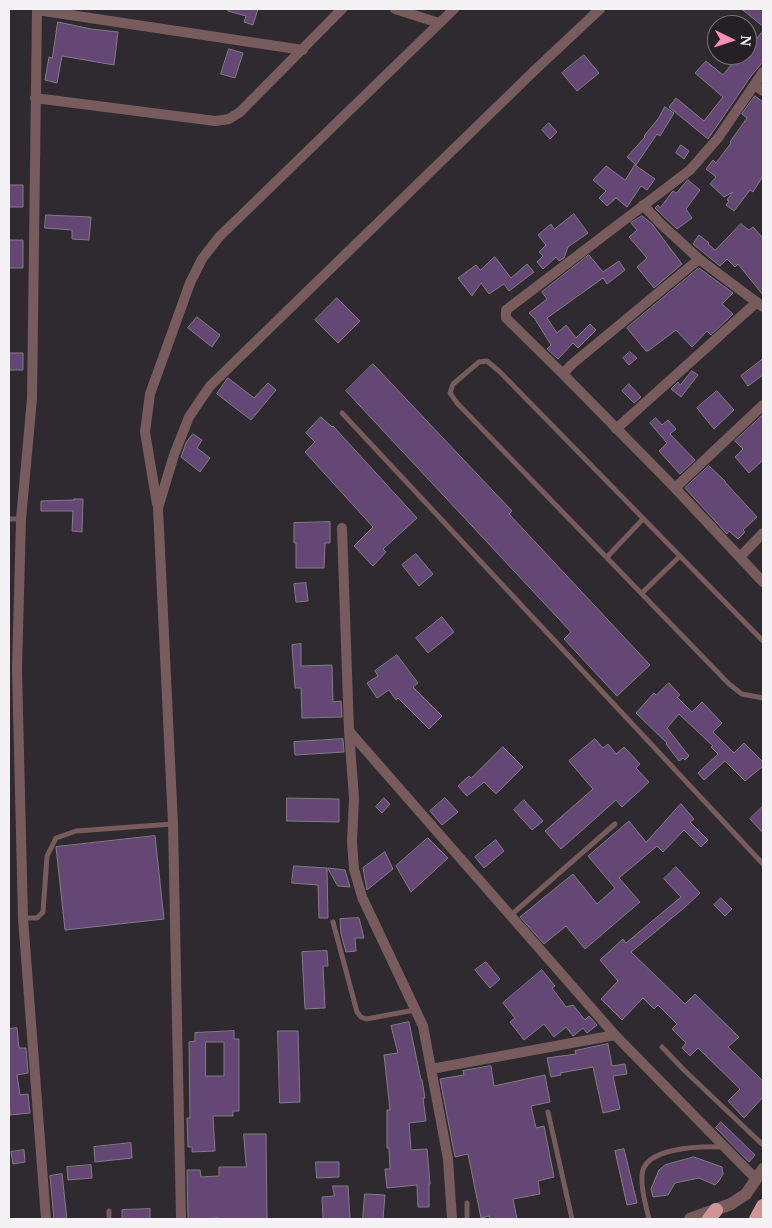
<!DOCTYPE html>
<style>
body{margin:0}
#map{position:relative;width:772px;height:1228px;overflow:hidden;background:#2e2a2f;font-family:"PT Serif",serif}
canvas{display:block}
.frame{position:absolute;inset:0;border:10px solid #f4f2f5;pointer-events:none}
.north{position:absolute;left:707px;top:15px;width:50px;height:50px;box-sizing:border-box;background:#242025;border:1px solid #777478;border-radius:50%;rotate:94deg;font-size:14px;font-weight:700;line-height:20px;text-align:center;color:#f4f2f5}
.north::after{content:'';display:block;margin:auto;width:18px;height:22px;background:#ff8eba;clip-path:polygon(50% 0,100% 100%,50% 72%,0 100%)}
</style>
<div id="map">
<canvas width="772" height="1228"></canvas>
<div class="frame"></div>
<div class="north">N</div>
</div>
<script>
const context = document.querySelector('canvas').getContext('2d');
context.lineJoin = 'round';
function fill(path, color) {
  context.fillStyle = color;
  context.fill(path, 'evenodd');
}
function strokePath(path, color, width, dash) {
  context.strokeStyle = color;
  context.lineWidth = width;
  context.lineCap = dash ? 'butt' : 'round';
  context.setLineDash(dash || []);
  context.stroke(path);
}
const building = new Path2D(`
 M229 9H258L253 25 244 22 246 16 228 11Z
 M742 9H763V26Z
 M58 22 91 29 118 32 114 65 62 56 57 83 45 80 49 57 52 58Z
 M763 31V62L751 76 708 139 669 107 676 98 704 121 723 97 695 73 706 61 723 75 739 55H747V51Z
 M229 49 243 53 235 78 221 74Z
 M584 55 599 73 577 91 562 73Z
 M755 96 763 102V176L753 192 750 190 734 211 726 205 729 201 727 200 733 192 724 197 710 184 716 177 706 169 713 160 716 163 731 143 730 142 747 118 742 114Z
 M665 107 674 113 660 136 657 134 636 165 627 157 645 137 644 136 658 119Z
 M549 123 557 132 550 139 542 130Z
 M681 145 689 151 684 159 676 153Z
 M635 165 655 179 647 190 641 186 627 207 616 198 607 206 599 198 606 191 593 180 606 166 625 180Z
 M688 180 700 190 686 209 692 218 677 229 655 208 658 205 660 208 672 192 673 191 676 193Z
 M9 185H23V207H9Z
 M574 214 588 233 568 247 564 258 559 261 556 257 543 269 537 262 543 256 539 252 546 245 538 235 551 224 554 229Z
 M46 215 91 217 89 240 72 239V230L45 228Z
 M642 216 652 224 682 264 654 288 637 267 647 258 629 237 637 230 631 223Z
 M741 224 749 230 753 227 763 238V295L738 264 735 267 727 259 720 266 693 244 699 235 709 243 708 244 715 250Z
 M9 240H23V268H9Z
 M589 255 603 272 619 261 625 270 607 284 603 278 547 318 557 333 566 325 576 338 590 324 596 330 578 348 573 343 558 359 547 349 551 345 535 319 529 313 547 299 542 292Z
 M495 257 511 278 527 264 534 272 509 291 504 284 489 294 481 283 472 296 458 278 476 265 480 270Z
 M699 268 733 293 722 304 733 314 711 335 707 331 692 347 676 330 648 351H646L627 328Z
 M337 298 360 321 338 343 315 320Z
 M197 317 220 335 212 347 188 328Z
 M630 352 637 358 629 365 623 358Z
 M9 353H23V370H9Z
 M763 359V375L748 386 741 376Z
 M373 364 512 511 509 514 650 665 617 696 564 639 571 632 346 391Z
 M692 371 698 375 681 397 671 389 678 382 680 385Z
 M228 378 254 398 268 383 276 390 251 420 217 394Z
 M629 384 641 397 634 403 622 391Z
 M717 391 734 410 714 429 697 408Z
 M763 415V460L749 473 735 457 743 449 735 441Z
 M321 417 332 427 333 426 417 518 383 549 386 552 373 566 354 546 373 527 305 452 315 442 306 433Z
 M656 418 662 425 668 420 676 429 670 434 695 460 680 474 659 451 667 443 650 423Z
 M193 434 202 440 197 448 210 458 200 472 181 457 186 443Z
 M709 466 725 481V482L757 517 743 530 745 532 738 539 729 531 727 534 685 488Z
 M74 499H83L82 532 72 531 73 511H41V501L74 500Z
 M330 522V543H325L324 568H296V543H294V523Z
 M416 554 433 574 419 586 402 565Z
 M306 583 308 601 296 602 294 584Z
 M442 617 454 632 428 653 416 638Z
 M301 644V666L332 665 333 702 341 701 342 717 302 718 301 688H295L292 645Z
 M397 655 418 683 413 687 442 716 429 729 398 698 396 700 389 690 377 698 367 683 378 676 375 671Z
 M669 683 680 695 677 697 692 712 702 702 722 723 713 732 734 753 744 743 763 762V766L745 781 725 761 704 780 698 773 718 754 711 747 713 746 679 714 667 728 689 756 685 760 683 758 679 761 666 744 667 743 636 713 654 693 656 695Z
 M343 739 344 752 295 755 294 742Z
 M595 739 603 748 608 744 616 754 624 747 640 764 636 768 649 782 622 807 616 800 561 849 545 831 593 789 569 761Z
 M503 747 523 767 496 794 484 782 467 796 458 786 469 776 471 778Z
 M287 798 339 799V822L287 821Z
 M384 798 390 804 382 813 376 807Z
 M445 798 458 812 442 825 430 811Z
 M524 800 543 821 532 830 514 810Z
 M681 804 694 819 690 822 708 840 701 847 684 830 663 852 657 846 619 878 640 902 585 949 566 926 544 944 520 917 573 874 597 904 615 888 588 856 629 821 646 842Z
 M763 806V833L750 819Z
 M155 836 164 919 65 930 56 847Z
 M428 838 448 858 411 892 396 866Z
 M496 840 504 851 484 868 475 857Z
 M385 852 393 869 367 890 363 868Z
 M294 866 327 868 328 918H319L318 885 292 883Z
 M676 867 700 893 684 908 631 952 685 1004 695 994 739 1037 728 1047 763 1081V1097L744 1118 728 1101 740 1089 698 1048 690 1056 682 1048 686 1043 672 1029 677 1024 658 1005 654 1009 643 998 622 1020 601 999 618 981 600 960 623 939 626 943 681 897 664 879Z
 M328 868 345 870 350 887 338 886Z
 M721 898 732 909 725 916 714 905Z
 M359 918 364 938H355L356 951 346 952 341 934 340 919Z
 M327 951 328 966H323L325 1008 305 1009 302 952Z
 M486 962 500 979 490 988 475 970Z
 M542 970 555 986 552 988 566 1007 573 1005 585 1020 589 1016 597 1025 587 1033 583 1028 573 1036 566 1027 554 1037 544 1024 524 1040 510 1022 515 1018 503 1003Z
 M409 1022 421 1080H422L425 1098H423L426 1121 409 1123 411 1150 427 1149 430 1184H429V1207H418L417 1185 387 1188 385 1169H390L389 1148H387V1110H390L384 1055 398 1053 391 1026Z
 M17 1028 19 1048H26L28 1073 17 1075 20 1095 28 1094 30 1113 10 1115 9 1097V1029Z
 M234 1031V1039H239V1111H233V1116H213L215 1151 192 1152V1147H188L187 1118H190L189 1042 195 1041V1033ZM206 1042H224V1076H206Z
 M278 1031H298L300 1102 280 1103Z
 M608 1044 612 1066 625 1064 627 1074 613 1076 620 1109 603 1113 593 1067 560 1073 561 1075 551 1077 547 1058 576 1054 575 1051Z
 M491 1066 494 1086 545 1075 550 1102 531 1106 536 1128 544 1126 554 1177 538 1181 540 1194 513 1199 517 1219H490L489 1216 481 1218 468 1154 455 1157 440 1079 464 1075 463 1071Z
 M721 1122 755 1155 749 1162 716 1128Z
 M244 1134H266L267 1219H219V1218L188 1219 187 1170H200L201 1177 219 1176V1167H246Z
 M131 1143 132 1158 95 1162 94 1147Z
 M624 1149 637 1203 627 1205 615 1151Z
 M24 1150 25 1162 13 1164 11 1152Z
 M694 1157 722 1167 723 1174 719 1181 715 1185 699 1178 675 1183 668 1195 653 1197 651 1189 659 1170 665 1165Z
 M316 1162H339V1177L317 1178Z
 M91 1165 92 1178 68 1180 67 1167Z
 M62 1174 67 1219H54L50 1176Z
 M333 1186H348L350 1219H323L322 1197 334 1196Z
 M365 1194 385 1195 383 1219H363Z
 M150 1209V1219H122V1210Z`);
fill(building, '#644775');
strokePath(building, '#817d83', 1);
strokePath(new Path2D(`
 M342 413 763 864
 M9 519H21
 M607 557 643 519
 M642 593 680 556
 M763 641 499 371 487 361 479 362 453 384 450 393 457 403 729 684 742 694 763 698
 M511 915 615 824
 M23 918H37L43 912 47 856 56 838 76 831 173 824
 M333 922 357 1012 361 1017 366 1019 415 1010
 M662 1047 684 1070 763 1145
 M548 1112 572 1219
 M467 1203V1219
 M109 1211V1219
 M649 1219C646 1206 641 1190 642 1176 642 1147 701 1146 723 1147`), '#775b5d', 5);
strokePath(new Path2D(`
 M37 9 32 399 21 519 17 669 23 918 46 1219
 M395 9 439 23
 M37 10 303 50
 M755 85 763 91
 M35 98 215 121 229 119 240 112 342 9
 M643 205 661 224 699 259 763 307
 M699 259 571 365 563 374 675 488 763 582
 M563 374 506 318V310L690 170 718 138 763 72
 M616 429 757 302
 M675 488 763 405
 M157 504 145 432 150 394 190 283 202 259 219 237 454 9
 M342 528 349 731 354 798 352 842 354 869 362 897 423 1026 448 1159 452 1219
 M740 557 763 533
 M349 731 615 1035 756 1179
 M431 1069 615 1035
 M181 1219 173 824 158 508 174 455 189 417 210 386 534 71 600 9`), '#775b5d', 10);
strokePath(new Path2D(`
 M690 1219 731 1204 746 1194 763 1169`), '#775b5d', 12);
strokePath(new Path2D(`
 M709 1219 716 1210
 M756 1219 763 1206`), '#d09396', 14);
</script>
